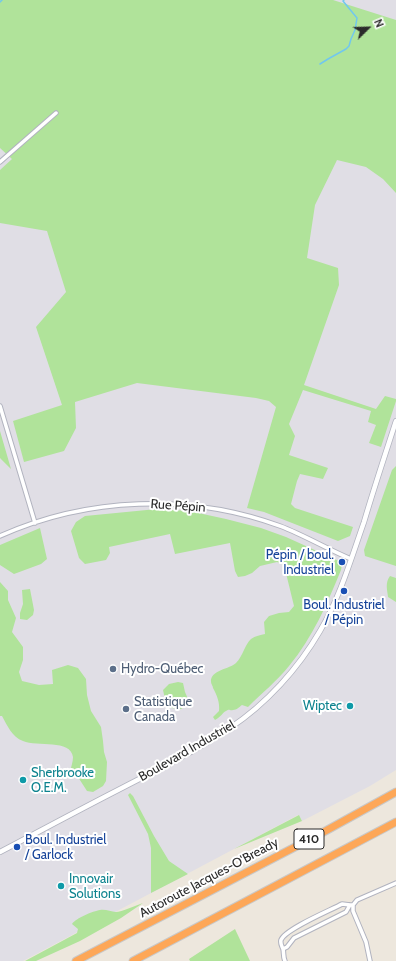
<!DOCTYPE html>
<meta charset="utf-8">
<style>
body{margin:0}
#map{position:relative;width:396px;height:961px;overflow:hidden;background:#ede7dd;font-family:Cabin,sans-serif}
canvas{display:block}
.north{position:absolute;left:348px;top:8px;width:40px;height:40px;-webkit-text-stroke:3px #fff;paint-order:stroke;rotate:67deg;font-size:11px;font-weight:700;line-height:16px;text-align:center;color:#2b2b2b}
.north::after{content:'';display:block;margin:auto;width:14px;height:18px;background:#2b2b2b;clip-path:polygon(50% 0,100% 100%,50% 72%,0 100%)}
</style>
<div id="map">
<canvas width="396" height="961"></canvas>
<div class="north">N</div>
</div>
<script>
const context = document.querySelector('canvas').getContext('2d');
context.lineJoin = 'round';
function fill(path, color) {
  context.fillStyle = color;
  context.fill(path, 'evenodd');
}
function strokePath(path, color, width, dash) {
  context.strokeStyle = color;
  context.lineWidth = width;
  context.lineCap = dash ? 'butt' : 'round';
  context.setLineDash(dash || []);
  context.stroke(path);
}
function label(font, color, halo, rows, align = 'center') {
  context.font = font + ' Cabin,sans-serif';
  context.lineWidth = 4;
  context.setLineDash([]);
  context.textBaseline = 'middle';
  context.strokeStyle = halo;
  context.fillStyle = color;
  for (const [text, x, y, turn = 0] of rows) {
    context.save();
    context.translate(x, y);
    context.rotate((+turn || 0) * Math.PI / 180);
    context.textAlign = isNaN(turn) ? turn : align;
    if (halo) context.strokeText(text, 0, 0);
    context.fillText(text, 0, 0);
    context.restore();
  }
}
fill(new Path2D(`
 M0 0H396V770L370 786 302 821 298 815 23 961H0Z`), '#e0dee5');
fill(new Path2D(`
 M0 0H333L396 20V193L383 179 366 167 337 160 315 205 307 258 338 268 339 285 304 385 376 409 385 396 396 399V401L381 447 369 443 376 425 368 422 371 411 303 390 289 424 295 436 289 455 328 468 323 479 300 474 297 481 291 504 295 508 353 527 350 536 338 541 264 512 247 508 276 407 269 401 256 398 137 383 75 402 76 428 64 451 24 462 13 421 62 405 36 327 66 292 47 231 0 223V170L12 159 0 148Z
 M0 431 11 469 0 458Z
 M396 466V566L365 556 364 550 392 470Z
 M157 509 189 511 226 519 261 528 286 537 339 561 342 564 341 570C327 604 313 637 289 666 277 681 262 693 248 707L242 705C239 707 237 710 233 710 229 711 230 708 226 711 222 713 221 717 215 720L213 717 219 711C220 703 217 695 213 688 213 686 211 684 211 682 210 670 230 669 236 663 243 656 245 644 251 639 255 636 261 635 265 634L264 622 269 616 279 613 289 612 294 606 284 565 277 562 260 566 252 573 245 576 238 577 235 571 230 543 175 554 170 534 109 547 110 553 106 560 85 564 79 558 71 531 76 522 85 516Z
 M40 528 47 559 41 564 14 574 0 565V545Z
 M390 576 396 578V602L388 597C387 589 385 583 390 576Z
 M0 582 8 591V600L16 618 12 632 23 647V660L19 672 22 681 39 685 53 684 52 670 68 665 78 668 86 679 87 695 91 711 101 727 103 741 104 752 107 762 106 781 103 786 93 792 87 791 78 777 70 772C71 767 73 762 73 757 71 739 37 747 23 741 12 737 7 725 2 716H0Z
 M30 589 34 610 33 615 27 620 20 619V613L23 604 22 590Z
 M178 682 183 683 185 692 188 699 187 705 181 709 171 708 165 699 163 690 169 684Z
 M130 793 133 796 154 836 169 861 188 874 151 893V848L148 834 128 795Z
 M299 815 302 821 234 849Z
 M143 903 121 918 80 941 36 961H25L77 933 78 929 72 924C76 918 93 911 100 910 106 909 111 912 116 912 121 912 137 905 143 903Z
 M235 929 250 961H190L189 959Z`), '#b0e39a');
strokePath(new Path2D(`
 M0 2 2 0
 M320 64 328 59 346 49 349 46 351 39 355 30 357 18 343 1 344 0`), '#71c7ee', 1.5);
const minor = new Path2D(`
 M0 162 56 113
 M0 406 35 523
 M0 536C87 497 190 493 280 526 304 535 327 549 351 559
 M353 905V911L366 942 370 961
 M353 905 357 900 396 883
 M283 949 287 947 294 938 346 912 350 905
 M285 961C283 957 284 953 283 949 282 946 280 944 281 940 285 929 331 910 342 904L350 905H353`);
const tertiary = new Path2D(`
 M0 852C40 831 79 810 118 790 156 770 195 752 230 728 266 704 298 669 320 631 340 597 351 559 364 522 374 488 385 455 396 421`);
const motorway = new Path2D(`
 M76 961 320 834 396 792
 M133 961 396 822`);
strokePath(minor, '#b1b3bf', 5.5);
strokePath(tertiary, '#b1b3bf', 6);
strokePath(motorway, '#c8c8c8', 9);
strokePath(minor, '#fff', 3.5);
strokePath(tertiary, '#fff', 4.5);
strokePath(motorway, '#fda758', 7);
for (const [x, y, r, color] of [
 [342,562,4,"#1a4fb4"],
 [344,591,4,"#1a4fb4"],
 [113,669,4,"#5c6f8a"],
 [350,706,4,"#0f9aa8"],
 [126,709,4,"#5c6f8a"],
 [23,780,4,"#0f9aa8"],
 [17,847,4,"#1a4fb4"],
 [61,886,4,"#0f9aa8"]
]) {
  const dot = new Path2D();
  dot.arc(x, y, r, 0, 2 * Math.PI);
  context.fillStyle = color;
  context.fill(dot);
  strokePath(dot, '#fff', 1.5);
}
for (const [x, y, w] of [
 [309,839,30]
]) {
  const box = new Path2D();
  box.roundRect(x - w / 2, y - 10, w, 20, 3);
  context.fillStyle = '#fff';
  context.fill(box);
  strokePath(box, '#2b2b2b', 1);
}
label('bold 12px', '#2b2b2b', null, [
 ["410",309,839]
]);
label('13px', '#2b2b2b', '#fff', [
 ["Rue Pépin",178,506,4],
 ["Boulevard Industriel",187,751,-30],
 ["Autoroute Jacques-O'Bready",209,878,-28]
]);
label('13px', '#164399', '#fff', [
 ["Pépin / boul.",334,555],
 ["Industriel",334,570],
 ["Boul. Industriel",344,605,"center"],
 ["/ Pépin",344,620,"center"],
 ["Boul. Industriel",25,840,"left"],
 ["/ Garlock",25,855,"left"]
], 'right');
label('13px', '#4e5e75', '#fff', [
 ["Hydro-Québec",121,669],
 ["Statistique",134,702],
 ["Canada",134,717]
], 'left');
label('13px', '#0d838f', '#fff', [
 ["Wiptec",342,706,"right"],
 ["Sherbrooke",31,773],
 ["O.E.M.",31,788],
 ["Innovair",69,879],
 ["Solutions",69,894]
], 'left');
</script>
